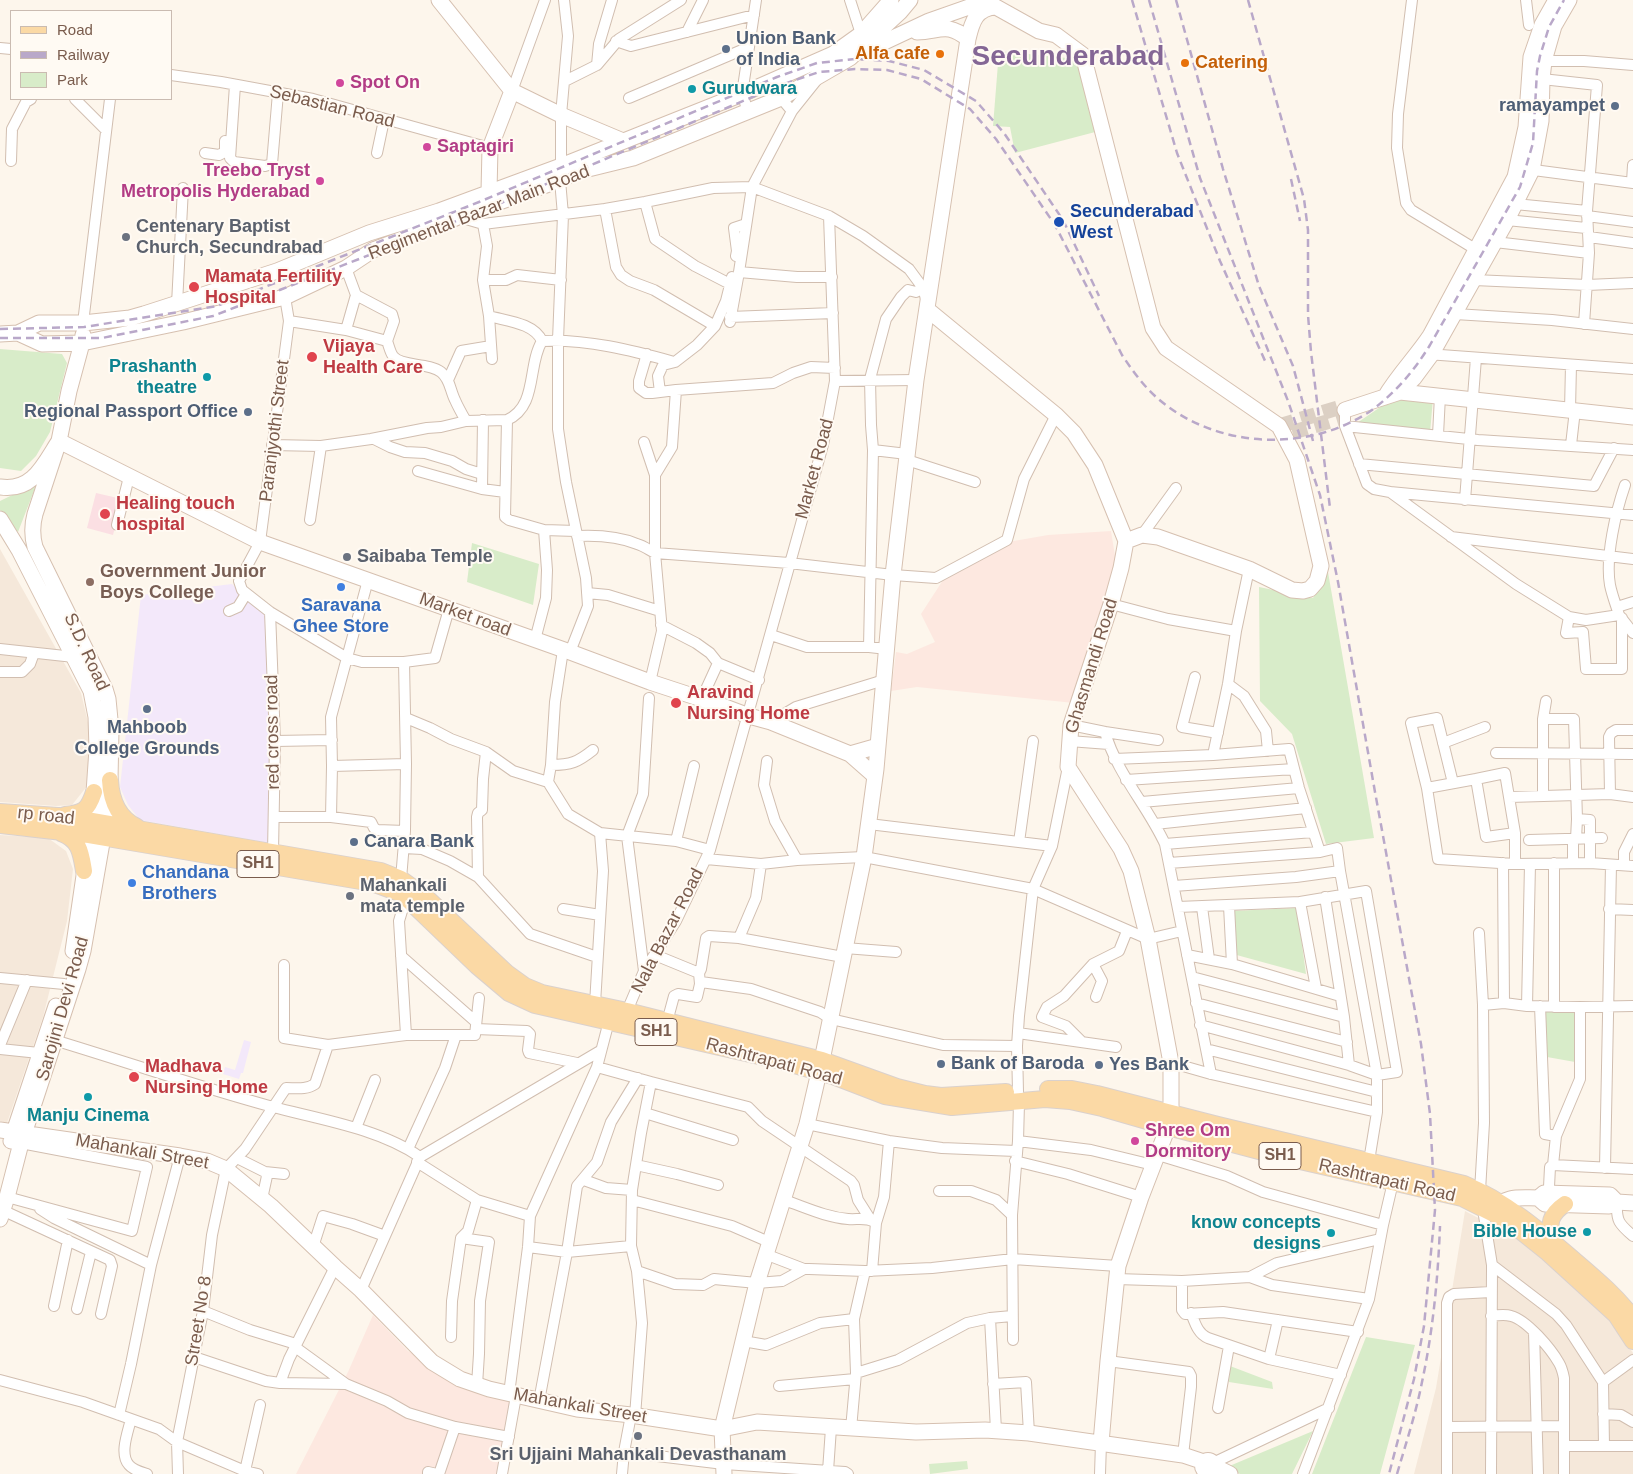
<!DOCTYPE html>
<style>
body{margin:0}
#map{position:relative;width:1633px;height:1474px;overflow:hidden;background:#fdf6ec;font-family:Helvetica,sans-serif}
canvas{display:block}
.legend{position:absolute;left:10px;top:10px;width:162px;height:90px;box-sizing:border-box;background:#fffaf3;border:1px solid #cabbb1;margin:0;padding:6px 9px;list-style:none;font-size:15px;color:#7a5c4d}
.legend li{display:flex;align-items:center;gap:10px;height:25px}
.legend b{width:25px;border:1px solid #cabbb1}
</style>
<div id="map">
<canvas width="1633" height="1474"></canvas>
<ul class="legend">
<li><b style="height:6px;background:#fbd9a5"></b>Road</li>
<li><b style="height:6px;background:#b9a8c9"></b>Railway</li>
<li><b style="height:14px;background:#d8ecc9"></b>Park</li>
</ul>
</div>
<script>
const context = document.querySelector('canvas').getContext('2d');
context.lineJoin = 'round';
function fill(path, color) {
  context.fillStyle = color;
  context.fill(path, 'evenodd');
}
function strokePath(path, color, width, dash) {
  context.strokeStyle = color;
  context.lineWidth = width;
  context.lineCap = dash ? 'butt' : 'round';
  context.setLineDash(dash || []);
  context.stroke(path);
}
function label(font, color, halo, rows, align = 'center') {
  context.font = font + ' Helvetica,sans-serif';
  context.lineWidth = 4;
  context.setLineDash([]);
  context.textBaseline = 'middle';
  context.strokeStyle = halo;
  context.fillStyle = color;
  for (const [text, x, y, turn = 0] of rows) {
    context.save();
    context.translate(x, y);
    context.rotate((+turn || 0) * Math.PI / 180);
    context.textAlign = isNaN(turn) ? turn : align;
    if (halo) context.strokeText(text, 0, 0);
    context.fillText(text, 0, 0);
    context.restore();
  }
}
fill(new Path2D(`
 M0 549 81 693 91 735 88 785 72 805 56 806 0 802Z
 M0 835 48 838 66 851 73 869 67 921 43 1017 7 1123 0 1121Z
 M1465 1211 1518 1239 1567 1274 1606 1314 1633 1353V1474H1414L1436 1388Z`), '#f5e8da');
fill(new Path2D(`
 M1111 531 1116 562 1074 703 917 687 891 691 896 652 907 654 935 642 921 614 945 577 1008 542 1048 535Z
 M373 1315 408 1351 456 1378 512 1399 501 1474H296L348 1372Z`), '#fde8e0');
fill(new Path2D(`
 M232 584 272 622 270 843 140 820 128 805 120 787 141 595Z
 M244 1040 251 1042 243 1073H241L239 1079 223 1074 225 1067 235 1070Z`), '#f3e8fa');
fill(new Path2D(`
 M96 493 122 499 113 535 87 528Z`), '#fbdfe3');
fill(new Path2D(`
 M999 51 1067 58 1081 65 1099 131 1015 153 1010 127 993 126Z
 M0 349 62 354 67 363 50 432 36 456 21 471 0 468Z
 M1398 395 1433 398 1430 433 1354 425Z
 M37 483 18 532 0 510V501Z
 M472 543 539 564 533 605 467 582Z
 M1328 572 1374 838 1326 844 1292 734 1260 701 1259 587 1313 598Z
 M1297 908 1306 974 1233 954 1232 911Z
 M1545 1011H1574L1575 1062 1547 1057Z
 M1366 1337 1415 1345 1380 1474H1312Z
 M1230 1366 1272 1382 1273 1389 1229 1382Z
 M1313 1431 1292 1474H1240L1227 1467Z
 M967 1461 968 1469 930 1474 929 1464Z`), '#d8ecc9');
strokePath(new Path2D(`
 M1279 426 1341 407 1345 410 1343 417 1284 435`), '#dcd0c4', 15, [15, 8]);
const street = new Path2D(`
 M850 0 861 34
 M1412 0 1398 114 1397 148 1406 203 1411 210 1480 252
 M1526 0 1529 25
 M687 32 703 0
 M616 41 631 46 754 15
 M0 48 11 49
 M1544 61H1584L1633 65
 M597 65 619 39 681 0
 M171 75 221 82 313 99 490 148
 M1542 79 1597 85 1587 211 1589 253 1584 324
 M774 80 781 98 792 111
 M565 81 597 65 599 44 612 0
 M235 85 230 158 234 162 265 166 272 164 278 93
 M512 91 545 0
 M629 98 749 47
 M75 99 106 130
 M748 111 742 94 756 0
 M205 153 219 155 225 152V141
 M377 153 384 120
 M11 161 12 129 26 102 31 99
 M561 166V115L568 36 564 0
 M1526 169 1633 183
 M560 180 563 215 558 340V429L566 482 586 578 588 606 570 652
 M1632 182 1633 165
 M645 202 655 239 695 266 730 284
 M1515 204 1587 211
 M605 209 616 267 621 275 630 281 654 290 715 326
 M1587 216 1633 222
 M459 217 483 224 605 209 645 202 713 188 752 187 829 216 863 236 909 269 923 288 926 299
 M1507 220 1586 228
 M483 224 487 246 483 280 489 316C507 321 534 323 542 341
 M1589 237 1633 243
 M1495 242 1589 253
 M736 256 737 251 734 228 746 224
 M739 272 797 277H832
 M1468 278 1474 280 1587 285 1633 283
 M483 280H506L517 275 561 280
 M285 297 289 321 260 542 239 581 242 590 270 612 347 658 362 662H404
 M177 304 183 188
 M1455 314 1552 320 1633 329
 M489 316 492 359
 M730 317 833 313
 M289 321 346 330 356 295 346 268
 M730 322 739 272 752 187 792 111 816 81
 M83 323 110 99
 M346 330 387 341 394 321 392 314 356 295
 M387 341C389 346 390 352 393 356 400 367 428 362 441 372 450 379 450 390 455 400 458 407 462 414 466 421
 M542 341C587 339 631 350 674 362
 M647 354 639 381V388L646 393H652L676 390 773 383 793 373 811 367 835 368
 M1427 354 1633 369
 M448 380 461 351 491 346
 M835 381 916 380
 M660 392 658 376 663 365 675 362 697 345 715 326 726 301 732 277
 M1345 410V426L1367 484 1374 489 1390 492 1516 584 1569 617 1586 620 1619 615 1633 633
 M1570 410 1571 365
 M483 420 482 489 505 492
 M507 420C538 406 527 366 542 341
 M1345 426 1478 440 1633 450
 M1438 435 1440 396
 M374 439 390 447 405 452 425 453 452 461 466 469 482 474
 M644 442 655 475V553L662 631 650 682
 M272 445 321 446 371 439 427 428 441 427 466 421 507 420 505 517 509 520 544 530 547 570 546 598 535 640
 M1571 445 1575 410
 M873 450 907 454
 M907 460 975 482
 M1359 464 1594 486 1614 448
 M418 471 482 489
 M655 475 672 447 676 390
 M1390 492 1633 515
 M1465 500 1476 358
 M310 520 321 446
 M117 525 129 477
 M544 530 576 531
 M1142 535 1176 488
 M577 536C598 535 618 536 637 544 644 546 649 550 655 553L789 563 893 575 936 578 1007 540 1024 479 1056 415
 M1451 537 1633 559
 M587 593 608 595 660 611
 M1111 604 1168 619 1236 631
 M1617 607 1633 602
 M229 611 238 607 246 594
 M270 612 275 741 273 852
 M1619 615C1616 605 1612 595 1610 585 1605 557 1616 511 1625 485
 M1569 617 1566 633 1583 632 1586 669H1622V618
 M661 625 696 643 710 653 718 663 759 680
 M771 635 807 647H869L887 649
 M869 647 873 450 871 425 870 379 886 319 901 297 908 290 916 292 923 288
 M0 649 74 657
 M563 650 555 702 551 765 548 782 568 814 600 833 676 841
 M0 672H22L30 664 34 653
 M1195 677 1182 727 1218 733
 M1228 684 1244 696 1266 731 1268 751
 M702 698 718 663
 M406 718 430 728 451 739 486 752 513 771 548 782
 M1543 719H1574L1577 819 1590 820V863
 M771 722 796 707 884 680
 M1071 725 1105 732C1117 774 1147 805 1165 844L1211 1074
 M1105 732 1158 740
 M275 741 332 740
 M1069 741 1109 744
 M1443 743 1485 727
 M1496 753 1633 754
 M1213 755 1228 684 1236 631 1249 569
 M1114 759 1213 755 1289 749 1299 788 1320 852 1337 848 1340 871
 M767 761 764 785 775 821 797 860
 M551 765C571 765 578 762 593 750
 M332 766 406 764
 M694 766 676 841 710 850
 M1126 780 1294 769
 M1453 783 1437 718 1411 723 1427 788 1438 859 1515 864 1590 863 1633 866
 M1427 788 1476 779 1486 837 1515 833 1505 773 1476 779
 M1610 794 1609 737 1611 733 1616 730H1633
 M1543 796V719L1546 701
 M1510 797 1610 794 1633 797
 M1142 802 1299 788
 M274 817H331L371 822 374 828 377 830 405 831
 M331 817 332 766 331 717 368 580
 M869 824 1052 846
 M1155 824 1306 808
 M1515 833V864
 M1573 839V863
 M1576 839 1577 819
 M1529 840 1602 838
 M1019 842 1033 741
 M1165 844 1313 832
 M404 848 422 849 450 861 478 877 530 934 597 957
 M706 859 761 864 797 860 864 857 1033 889 1148 939 1182 931
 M1169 863 1320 852
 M1503 863 1504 1003
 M761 864 756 898 739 938 843 957
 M1624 865V852L1633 834
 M478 877 477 817 478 813 482 810 483 779 486 752
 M401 879 405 831 406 764 404 662 435 658 449 609
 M1174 886 1296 877 1340 871 1377 1075V1112L1369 1161
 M1325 897 1344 1017 1349 1065
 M1300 902 1316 988
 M1229 906 1232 964
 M1178 907 1300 902 1366 891 1397 1072 1377 1075 1349 1065 1200 1025
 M1202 907 1209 959
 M563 909 600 915
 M1609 909 1633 910
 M1479 933 1483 1005
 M845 948 896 952
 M655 955 699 973 700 984 697 997 678 994 674 996 667 1022
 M1187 955 1232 964 1340 996
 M401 956 476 1022
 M1093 964 1102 981 1096 997
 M284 965V1038L328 1045
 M644 971 627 836 643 794 649 698
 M699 973 701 969 706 938 709 936 739 938
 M1192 977 1344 1017
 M0 978 64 984
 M701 982 751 989 820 1012 831 1019 943 1045 1017 1046
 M1196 1003 1347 1042
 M595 1004 603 871 600 833
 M1527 1006 1530 864
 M1540 1006 1545 1134 1556 1136
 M1554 1007V863
 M627 1011 644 971 676 921 710 850 823 445 835 381 829 216
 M476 1029 527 1031 530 1034 528 1050 529 1053 577 1063
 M1018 1033 1116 1047
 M406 1035H475L479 998
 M54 1040C127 1062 199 1087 273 1107 319 1119 381 1129 420 1157L600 1051
 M1082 1042 1066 1026 1042 1017 1047 1007 1064 996 1093 964 1119 951 1127 931
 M0 1045 27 980
 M0 1049 39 1053
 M1206 1049 1377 1092
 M1169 1062 1211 1074 1377 1112
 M597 1067 651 1082 641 1133 632 1190 631 1246 637 1271 642 1323 635 1416
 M651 1082 748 1107 762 1121 851 1181 854 1185 858 1200 870 1219
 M1018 1092 1017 1046 1019 1016 1033 889 1052 846 1068 767
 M645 1113 733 1140
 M807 1124 889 1141 942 1148 1016 1151
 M356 1128 375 1080
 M1018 1141 1091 1150 1153 1165
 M408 1149 445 1068 456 1035
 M1158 1155 1227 1176 1263 1192 1383 1225
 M237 1158 265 1172 267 1176 262 1199
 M1015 1161 1068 1174 1141 1197
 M417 1162 477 1200 530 1216
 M636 1165 677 1174 718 1185
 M1553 1165 1633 1169
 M1605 1168 1611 865
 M265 1172 284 1174
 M584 1180 606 1188 632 1190
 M1549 1187 1550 1167 1553 1165 1556 1136 1580 1079V1007
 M939 1191H971L996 1200 1012 1215
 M7 1197 132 1231 147 1167 21 1143
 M632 1200 732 1226 769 1242
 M784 1200C805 1207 825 1217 848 1219 856 1220 867 1217 874 1222
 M1617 1202C1616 1221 1619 1224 1633 1236
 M40 1209 54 1218 151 1265
 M2 1210 110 1260 112 1266 101 1314
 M461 1238 489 1242 480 1301 479 1354 477 1385
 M313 1247 323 1216 352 1224 385 1236
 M528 1247 567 1252 631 1246
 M765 1254 804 1269
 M1492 1265 1556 1314 1566 1325 1603 1382 1604 1446
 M637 1271 675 1284 703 1285 714 1279 757 1283 782 1281 804 1269H809L865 1271 932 1268 1013 1259 1118 1266
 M872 1271 876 1223 884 1197 889 1141
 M1250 1277 1272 1285 1369 1299
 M1116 1279 1182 1281 1250 1277 1277 1263 1380 1239
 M1182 1281V1310L1185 1314 1223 1312 1358 1332
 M361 1290 420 1157
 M54 1306 68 1240
 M77 1309 91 1252
 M203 1311 250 1330 296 1344
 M1191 1313C1195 1323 1198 1334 1208 1338L1269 1359 1341 1375
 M1491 1316C1498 1315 1505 1314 1511 1316 1527 1320 1551 1349 1559 1363 1562 1368 1563 1373 1564 1378V1474
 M990 1318 996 1430
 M1534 1332 1538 1474
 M451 1337 452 1301 461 1238 468 1231 477 1200
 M1013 1340 1012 1215 1018 1141 1019 1103
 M743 1341 766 1345 820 1323 854 1319
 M295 1347 346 1384 387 1401 408 1413 455 1427 509 1437
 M194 1357 266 1381 280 1383 289 1359 335 1267
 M1269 1359 1278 1320
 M1108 1361 1189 1372 1191 1376V1387L1183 1455
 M856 1373 898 1360 967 1323 990 1318 1012 1316
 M0 1380 83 1402 159 1429 177 1442 245 1471 258 1474
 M1603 1382 1633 1360
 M280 1383 346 1384
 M993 1384 1026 1382 1029 1433
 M779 1386 855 1379
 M509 1394 528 1247 530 1216 597 1067 609 1021
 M539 1401 567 1252 577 1186 597 1162 611 1122 638 1078
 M1218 1408 1229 1346
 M1603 1414 1621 1415 1633 1422
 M119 1415 131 1364 151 1265 180 1156
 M131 1419C128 1432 119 1454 129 1465 133 1470 141 1472 147 1474
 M1448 1427 1564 1426
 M851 1429 856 1373 854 1319 865 1271
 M1564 1446H1633
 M624 1452 724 1464 845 1472 848 1474
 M1213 1463 1329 1408
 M245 1471 260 1405
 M828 1471 831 1428
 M178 1474 177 1442 203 1311 212 1235 226 1169 245 1149 286 1088C296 1088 306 1090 315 1084L328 1045 406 1035 399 921 402 911 409 900
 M428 1474V1472L437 1474
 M439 1474 455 1427
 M502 1474 516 1396
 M622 1474 624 1452 631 1415
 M1100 1474 1101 1443
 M1303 1474 1369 1299 1383 1225 1393 1182
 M1447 1474V1303L1449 1297 1454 1294 1491 1292
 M1491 1474 1492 1265 1480 1191 1484 1123 1483 1005 1504 1003 1527 1006 1580 1007 1633 1006`);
const secondary = new Path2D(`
 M439 0 512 91 561 115 623 141
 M917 32C941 31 947 22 968 39
 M863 52 929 21 989 0
 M489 192 490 148 512 91
 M928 310 1056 415 1074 433 1095 465 1126 541 1121 568 1111 604 1071 725 1068 767 1121 849 1131 871 1148 939 1171 1063V1112L1168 1127 1141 1197 1118 1266 1108 1361 1101 1443
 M18 333 42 344 82 343 183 322 285 297 346 268 373 250 440 225 458 217 560 180 576 172 633 158 781 98 850 58 900 12 910 0
 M0 334 18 333 39 323H83L130 318 144 314 277 271 369 233 439 211 561 166 742 94 833 54 861 34 891 0
 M1400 392 1414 378 1431 355 1507 220 1532 170 1541 121 1542 79 1544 61 1554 26 1569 0
 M1385 397C1398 375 1416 357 1430 336L1515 177 1526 127 1531 57 1542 25 1556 0
 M1345 410 1400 392 1633 417
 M0 487C33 492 44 464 59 441L260 542 570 652 650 682 717 704 749 716 771 722 850 754 875 776
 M0 519 19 550 91 691 96 717 97 749 92 821 73 951
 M850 754 878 746
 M822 1060 864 857 876 769 893 575 916 380 968 39C972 22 976 8 996 7L1039 31 1056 35 1083 55 1153 328 1166 348 1279 426 1297 460 1321 566 1317 581 1310 589 1303 591 1292 590 1249 569 1158 537 1142 535 1126 541
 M0 1130 180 1156 207 1161 226 1169 271 1206 335 1267 361 1290 432 1362 460 1379 489 1389 577 1409 631 1415 722 1429 757 1422 916 1432 985 1430 1029 1433 1183 1455 1204 1462
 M11 1141 56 1006
 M1538 1198 1544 1193 1610 1195 1617 1202
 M1493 1210C1506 1195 1519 1198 1538 1198L1545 1204 1609 1206 1617 1202 1633 1203
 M0 1219 7 1197 21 1143 78 969 83 951 103 837 110 780 111 730 108 699 105 689 35 547C32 536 32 525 35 514L59 441 69 391 82 343 83 335
 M1202.5 1466a5.5 5.5 0 1 1 11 0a5.5 5.5 0 1 1-11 0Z
 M1214 1466 1230 1474
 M724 1474 722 1429 757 1283 807 1124 819 1072`);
const primary = new Path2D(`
 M110 780C111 800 118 818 137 827
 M0 812 58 816 92 821 381 871 401 879 426 897 507 973 525 986 542 993 627 1011 822 1060 897 1087 925 1094 941 1096 1006 1092
 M65 815C84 813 88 810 94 792
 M0 825 89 835 372 883 402 894 477 966 509 993 535 1005 781 1061 833 1076 885 1096 952 1107 1045 1099 1070 1101 1102 1108 1168 1127 1278 1156 1462 1198 1508 1221 1548 1253 1616 1315 1633 1341
 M61 833C80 840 81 853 84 871
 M1048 1089H1072L1097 1094 1218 1125 1464 1184C1505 1201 1539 1230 1573 1259 1594 1277 1617 1296 1633 1318
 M1552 1241C1549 1223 1549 1215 1565 1204`);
strokePath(street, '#d1beb0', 12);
strokePath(secondary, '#d6c0b0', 17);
strokePath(primary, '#dad1cd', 18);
strokePath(street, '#fff', 10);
strokePath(secondary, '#fff', 15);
strokePath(primary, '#fbd9a5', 16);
strokePath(new Path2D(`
 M1132 0 1177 153 1220 261 1266 363
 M1149 0 1200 178 1288 401 1320 495 1338 582 1375 792 1421 1044 1430 1114 1435 1210 1424 1326 1414 1379 1389 1474
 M1176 0 1223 169 1259 286 1293 366 1313 441
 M1248 0 1304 199 1308 230V315L1311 352 1330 508
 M1291 179 1300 221
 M0 329 84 327 217 306 479 202 777 77 817 63 855 59 889 61 924 70 976 101 1004 133 1063 220 1099 296
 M0 338H102L213 316 482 211 781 85 819 72 855 69 887 70 921 79 970 109 996 139 1055 225 1122 355C1132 370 1142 384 1155 396 1213 449 1308 454 1372 410 1396 392 1414 371 1430 345L1520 187 1533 143 1537 71 1540 56 1549 27 1564 0
 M1397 1474C1406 1443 1416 1413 1422 1382 1433 1331 1438 1278 1440 1226`), '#b9a8c9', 2.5, [8, 5]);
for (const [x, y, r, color] of [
 [726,49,5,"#5c6f8a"],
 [940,54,5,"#e8710a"],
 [1185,63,5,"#e8710a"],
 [340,83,5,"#d1479c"],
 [692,89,5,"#0f9aa8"],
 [1615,106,5,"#5c6f8a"],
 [427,147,5,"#d1479c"],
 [320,181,5,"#d1479c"],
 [1059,222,6,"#1a4fb4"],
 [126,237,5,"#6b7280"],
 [194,287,6,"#e0444e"],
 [312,357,6,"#e0444e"],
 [207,377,5,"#0f9aa8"],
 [248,412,5,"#5c6f8a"],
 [105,514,6,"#e0444e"],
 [347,557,5,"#6b7280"],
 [90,582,5,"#8d6e63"],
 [341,587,5,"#3f7fe0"],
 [676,703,6,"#e0444e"],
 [147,709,5,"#5c6f8a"],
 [354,842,5,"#5c6f8a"],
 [132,883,5,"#3f7fe0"],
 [350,896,5,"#6b7280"],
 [941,1064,5,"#5c6f8a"],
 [1099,1065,5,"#5c6f8a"],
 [134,1077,6,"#e0444e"],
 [88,1097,5,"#0f9aa8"],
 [1135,1141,5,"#d1479c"],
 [1587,1232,5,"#0f9aa8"],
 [1331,1233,5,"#0f9aa8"],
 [638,1436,5,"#6b7280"]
]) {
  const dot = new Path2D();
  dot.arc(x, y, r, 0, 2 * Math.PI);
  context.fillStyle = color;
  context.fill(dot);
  strokePath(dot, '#fffaf3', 2);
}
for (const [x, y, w] of [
 [258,864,42],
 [656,1032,42],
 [1280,1156,42]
]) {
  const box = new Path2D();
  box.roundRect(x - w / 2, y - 13.5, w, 27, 4);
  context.fillStyle = '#fffaf3';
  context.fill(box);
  strokePath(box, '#7a5c4d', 1);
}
label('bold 16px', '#7a5c4d', null, [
 ["SH1",258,864],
 ["SH1",656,1032],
 ["SH1",1280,1156]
]);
label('bold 18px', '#4e5e75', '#fffaf3', [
 ["Union Bank",736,39],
 ["of India",736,60],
 ["ramayampet",1605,106,"right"],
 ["Regional Passport Office",238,412,"right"],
 ["Mahboob",147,728,"center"],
 ["College Grounds",147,749,"center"],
 ["Canara Bank",364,842],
 ["Bank of Baroda",951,1064],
 ["Yes Bank",1109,1065]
], 'left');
label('bold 18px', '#c56008', '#fffaf3', [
 ["Alfa cafe",930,54],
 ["Catering",1195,63,"left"]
], 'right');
label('bold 18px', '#b23c85', '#fffaf3', [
 ["Spot On",350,83],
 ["Saptagiri",437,147],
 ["Treebo Tryst",310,171,"right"],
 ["Metropolis Hyderabad",310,192,"right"],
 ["Shree Om",1145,1131],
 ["Dormitory",1145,1152]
], 'left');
label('bold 18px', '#0d838f', '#fffaf3', [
 ["Gurudwara",702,89,"left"],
 ["Prashanth",197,367],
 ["theatre",197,388],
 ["Manju Cinema",88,1116,"center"],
 ["know concepts",1321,1223],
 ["designs",1321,1244],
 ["Bible House",1577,1232]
], 'right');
label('18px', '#7a5c4d', '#fffaf3', [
 ["Sebastian Road",332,107,14],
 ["Regimental Bazar Main Road",479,213,-21],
 ["Paranjyothi Street",275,431,-83],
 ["Market Road",815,469,-75],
 ["Market road",465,615,20],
 ["S.D. Road",86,652,65],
 ["Ghasmandi Road",1092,666,-73],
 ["red cross road",273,732,-91],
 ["rp road",46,816,6],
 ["Nala Bazar Road",668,931,-63],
 ["Sarojini Devi Road",63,1009,-74],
 ["Rashtrapati Road",774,1062,15],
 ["Mahankali Street",142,1152,10],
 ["Rashtrapati Road",1387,1181,13],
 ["Street No 8",199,1321,-81],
 ["Mahankali Street",580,1406,10]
]);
label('bold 18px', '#164399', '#fffaf3', [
 ["Secunderabad",1070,212],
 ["West",1070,233]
], 'left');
label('bold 18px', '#5b616d', '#fffaf3', [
 ["Centenary Baptist",136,227],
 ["Church, Secundrabad",136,248],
 ["Saibaba Temple",357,557],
 ["Mahankali",360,886],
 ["mata temple",360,907],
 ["Sri Ujjaini Mahankali Devasthanam",638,1455,"center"]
], 'left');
label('bold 18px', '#be3a42', '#fffaf3', [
 ["Mamata Fertility",205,277],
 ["Hospital",205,298],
 ["Vijaya",323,347],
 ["Health Care",323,368],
 ["Healing touch",116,504],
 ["hospital",116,525],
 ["Aravind",687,693],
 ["Nursing Home",687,714],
 ["Madhava",145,1067],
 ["Nursing Home",145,1088]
], 'left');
label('bold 18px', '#785e54', '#fffaf3', [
 ["Government Junior",100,572],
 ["Boys College",100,593]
], 'left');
label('bold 18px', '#366cbe', '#fffaf3', [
 ["Saravana",341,606],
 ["Ghee Store",341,627],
 ["Chandana",142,873,"left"],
 ["Brothers",142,894,"left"]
]);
label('bold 28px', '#846695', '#fffaf3', [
 ["Secunderabad",1068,57]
]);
</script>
